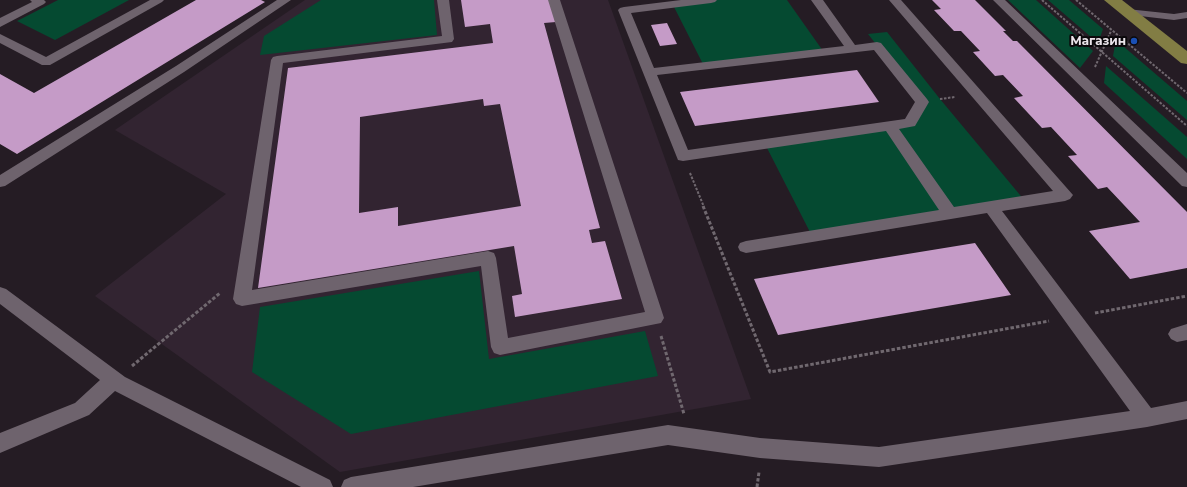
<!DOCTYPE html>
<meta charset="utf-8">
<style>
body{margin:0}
canvas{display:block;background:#251c24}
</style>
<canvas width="1187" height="487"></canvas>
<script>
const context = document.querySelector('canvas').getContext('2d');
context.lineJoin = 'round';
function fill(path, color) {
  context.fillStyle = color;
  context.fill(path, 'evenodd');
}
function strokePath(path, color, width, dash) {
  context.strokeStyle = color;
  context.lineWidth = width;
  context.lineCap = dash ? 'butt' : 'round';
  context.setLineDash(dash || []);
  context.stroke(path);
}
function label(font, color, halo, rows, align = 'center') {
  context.font = font + ' Montserrat,sans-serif';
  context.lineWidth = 4;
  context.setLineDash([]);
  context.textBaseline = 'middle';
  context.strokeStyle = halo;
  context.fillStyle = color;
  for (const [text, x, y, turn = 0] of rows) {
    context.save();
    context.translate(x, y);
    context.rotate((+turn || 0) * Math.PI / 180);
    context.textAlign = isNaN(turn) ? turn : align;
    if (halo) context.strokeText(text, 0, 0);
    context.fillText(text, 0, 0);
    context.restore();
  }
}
fill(new Path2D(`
 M305 0H608L751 399 340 472 95 296 226 194 115 130Z`), '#322431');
fill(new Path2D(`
 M58 0H129L55 40 17 21Z
 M321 0H434L437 35 260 55 264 36Z
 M711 0H787L823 51 704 66 673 5Z
 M1008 0H1036L1093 51 1080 68Z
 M1048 0H1069L1103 29 1098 43Z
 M887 32 940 99 1025 201 812 236 765 144 910 123 922 102 868 34Z
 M1116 40 1187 101V120L1113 56Z
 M1106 66 1187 137V159L1104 83Z
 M479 271 489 359 645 331 658 376 351 434 252 372 260 307Z`), '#054a31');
fill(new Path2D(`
 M196 0H261L265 2 17 154 0 144V74L34 93Z
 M461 0H549L556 22 544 23 600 228 589 230 592 243 605 241 622 299 515 317 512 296 522 294 514 246 258 288 288 68 493 43 490 24 465 27ZM483 99 484 106 500 104 521 206 398 226V207L359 213 360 117Z
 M932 0H975L1006 31H1003L1013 41H1017L1187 212V268L1130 279 1089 231 1140 222 1107 187 1098 189 1068 156 1077 155 1051 127 1042 128 1014 98 1023 96 1003 75 995 76 973 52 980 51 961 31H954L934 10 941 9Z
 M667 23 677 44 660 46 651 25Z
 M857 70 879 102 695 126 680 92Z
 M975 243 1011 295 778 335 754 279Z`), '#c59bc7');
strokePath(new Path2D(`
 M1042 0 1187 126
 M1076 0 1187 93
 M1095 67 1111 31
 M940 99 955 97
 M690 173 704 207`), '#70686f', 2, [2.5, 1.5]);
strokePath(new Path2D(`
 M703 206 770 372 1049 321
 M1095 313 1187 296
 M661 336 684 414
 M132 366 220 293
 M757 487 759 472`), '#70686f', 3, [3.5, 2]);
fill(new Path2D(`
 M30 0H44L46 2 44 4 0 27V18L32 2Z
 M150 0H164L162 2 50 65H42L0 43V34L46 57Z
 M277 0H291L184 72 5 186 0 187V175L176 66Z
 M437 0H449L454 39 452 42 283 63 252 290 488 251 494 253 496 258 508 338 645 312 548 0H560L664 318 661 323 500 355 494 353 491 347 481 266 242 306 236 304 233 299 271 60 273 57 277 56 442 36Z
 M681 0H717L715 2 711 3 631 13 654 68 844 46 811 0H823L855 45 877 42 881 43 927 99 929 102 915 126 899 129 954 207 1053 191 889 0H901L1073 195 1070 199 1065 201 1002 211 1151 408 1187 401V419L1147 427 879 467 760 458 668 445 413 487H341L344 480 351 477 668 425 760 438 879 447 1130 411 987 213 746 253 740 251 738 247 740 243 746 241 939 210 886 131 683 161 678 160 618 10 620 8 624 7ZM874 50 915 102 905 119 688 150 657 75Z
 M993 0H1005L1187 173V187L1182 186Z
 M1127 9 1174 14 1187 12V18L1174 20 1123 14 1121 12 1123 10Z
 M0 287 6 289 125 377 330 480 333 487H301L115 391 89 415 0 453V433L75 403 100 380 0 304Z
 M1187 324V340L1177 342 1171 339 1168 334 1171 329Z`), '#6e636d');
fill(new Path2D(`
 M1104 0H1122L1187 51V64L1181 63Z`), '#827d44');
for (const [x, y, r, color] of [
 [1134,41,4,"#1a4fb4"]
]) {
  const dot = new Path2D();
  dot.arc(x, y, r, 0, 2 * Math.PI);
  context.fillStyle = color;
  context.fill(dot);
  strokePath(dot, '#0b080b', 1.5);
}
label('bold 12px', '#eae4ea', '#0b080b', [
 ["Магазин",1126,41]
], 'right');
</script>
